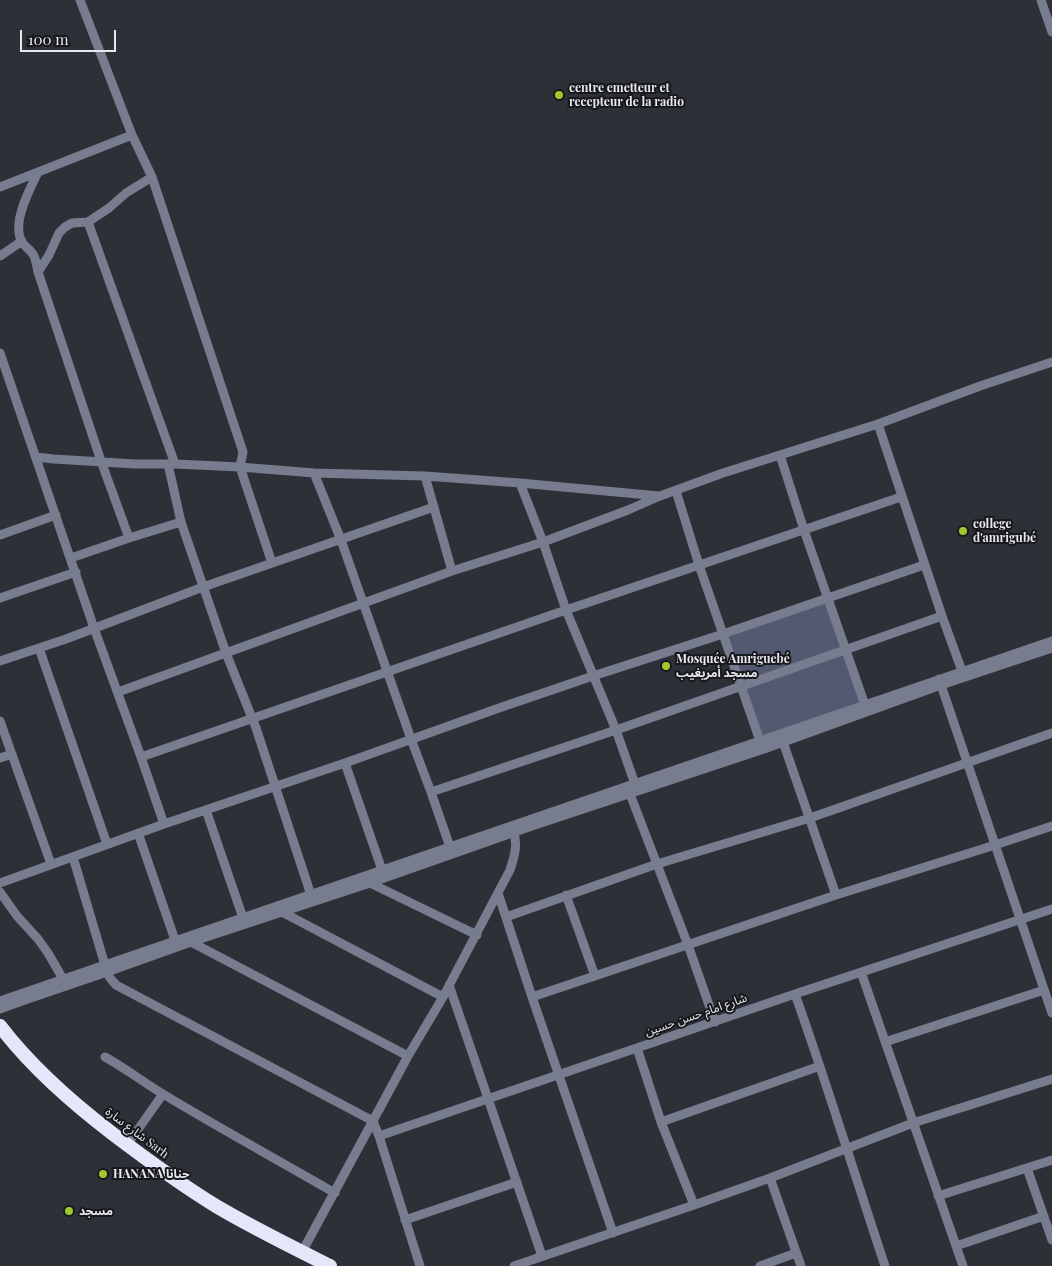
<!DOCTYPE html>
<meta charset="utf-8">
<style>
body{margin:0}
#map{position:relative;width:1052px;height:1266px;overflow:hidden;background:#2e3038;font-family:"Playfair Display",serif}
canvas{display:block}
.scale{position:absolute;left:20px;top:30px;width:96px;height:22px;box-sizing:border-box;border:2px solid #e8e9ef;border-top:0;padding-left:6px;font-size:15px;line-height:18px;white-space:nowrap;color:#e8e9ef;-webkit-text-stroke:4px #17181c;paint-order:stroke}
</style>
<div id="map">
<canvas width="1052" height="1266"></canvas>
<div class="scale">100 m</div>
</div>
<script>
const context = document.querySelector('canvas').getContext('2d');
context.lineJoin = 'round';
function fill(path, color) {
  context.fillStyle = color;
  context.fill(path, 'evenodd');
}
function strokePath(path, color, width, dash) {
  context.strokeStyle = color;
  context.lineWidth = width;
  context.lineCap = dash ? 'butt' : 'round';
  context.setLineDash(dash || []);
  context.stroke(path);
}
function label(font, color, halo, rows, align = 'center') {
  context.font = font + ' "Playfair Display","Noto Sans Arabic",serif';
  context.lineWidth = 4;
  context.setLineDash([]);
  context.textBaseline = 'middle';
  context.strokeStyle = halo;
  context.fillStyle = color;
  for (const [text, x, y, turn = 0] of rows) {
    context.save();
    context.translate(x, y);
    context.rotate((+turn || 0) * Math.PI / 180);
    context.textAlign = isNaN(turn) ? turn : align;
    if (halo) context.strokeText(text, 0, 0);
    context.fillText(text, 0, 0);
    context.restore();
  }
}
fill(new Path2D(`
 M828 597 865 705 760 741 723 634Z`), '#535971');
strokePath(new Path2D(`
 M80 0 132 135 152 177 243 452 240 467 272 563
 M1041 0 1052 32
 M38 172C30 189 11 223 22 242 25 247 32 251 34 256 36 261 37 267 38 272L101 461 129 538
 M0 187 132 135
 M88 222 175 464
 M0 256 22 241
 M38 272 49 255 59 233 65 227 72 223 88 222 109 208 126 193 152 177
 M0 353 94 628 141 757 164 824
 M878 424 942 616 962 671
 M780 455 804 530 865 705
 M36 457 54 459 135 464H175L240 467 314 473 425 476 520 483 659 496
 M168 464 181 522 226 653 256 728 311 895
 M314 473 341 540 411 739 431 792 450 847
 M425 476 452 571
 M520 483 543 542 566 610 616 730 635 784
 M676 491 699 565 760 741
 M0 535 56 515
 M71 558 129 538 181 522
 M0 598 76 572
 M39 648 107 844
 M0 661 66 639 203 587 434 507
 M939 679 1052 1013
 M118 692 452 571 543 542 628 510 660 496 723 473 878 424 980 386 1052 362
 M0 721 51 864
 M783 742 836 895
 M141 757 566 610 901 497
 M0 758 12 754
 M345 763 382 870
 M431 792 616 730 942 616
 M630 794 688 945 715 1022
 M206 810 243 918
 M138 833 175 940
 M73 857 107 972 110 978 116 985 373 1121 379 1136 420 1266
 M0 883 164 824 345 763 499 708 593 676 723 634 924 565
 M370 883 477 935
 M0 892 17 916 38 939 48 953 63 979
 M498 893 532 997 613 1233
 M566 895 595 976
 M282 912 443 997
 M506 917 657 864 810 818 1052 733
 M191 942 408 1056
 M861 972 963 1266
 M449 985 542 1256
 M795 994C827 1084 855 1176 885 1266
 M532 997 836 895 995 845 1052 826
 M0 1001 96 968 1052 641
 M0 1009 22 1001 107 972 191 942 370 883 529 827 764 749 941 685 1052 648
 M885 1042 1044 990
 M637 1048 661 1122 694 1205
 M105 1057C125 1068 143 1082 163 1094 219 1128 278 1160 335 1193
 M661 1122 820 1066
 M379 1136 795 994 1052 909
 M127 1145 163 1094
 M1027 1168 1052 1240
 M770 1178 801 1266
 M938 1196 1052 1160
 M405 1220 517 1182
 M956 1246 1044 1216
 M302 1252 408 1056 443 997 510 870C515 855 518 844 513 828
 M514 1266 694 1205 770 1178 913 1123 1052 1079
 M760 1266 796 1253`), '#777c8e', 9);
strokePath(new Path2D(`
 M0 1026C32 1068 71 1102 113 1134 146 1159 180 1184 216 1206 253 1228 292 1247 330 1266`), '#e3e7f9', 14);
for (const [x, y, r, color] of [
 [559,95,5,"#a0c92c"],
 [963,531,5,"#a0c92c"],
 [666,666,5,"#a0c92c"],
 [103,1174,5,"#a0c92c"],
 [69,1211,5,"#a0c92c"]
]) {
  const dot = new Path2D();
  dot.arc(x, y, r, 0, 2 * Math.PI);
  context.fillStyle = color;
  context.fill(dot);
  strokePath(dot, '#17181c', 2);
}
label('bold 12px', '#e8e9ef', '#17181c', [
 ["centre emetteur et",569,88],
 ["recepteur de la radio",569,102],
 ["college",973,524],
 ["d'amrigubé",973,538],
 ["Mosquée Amriguebé",676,659],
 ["مسجد أمريغيب",676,673],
 ["HANANA حنانا",113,1174],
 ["مسجد",79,1211]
], 'left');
label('12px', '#e8e9ef', '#17181c', [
 ["شارع امام حسن حسين",696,1015,-19],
 ["شارع سارة Sarh",137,1133,37]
]);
</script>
